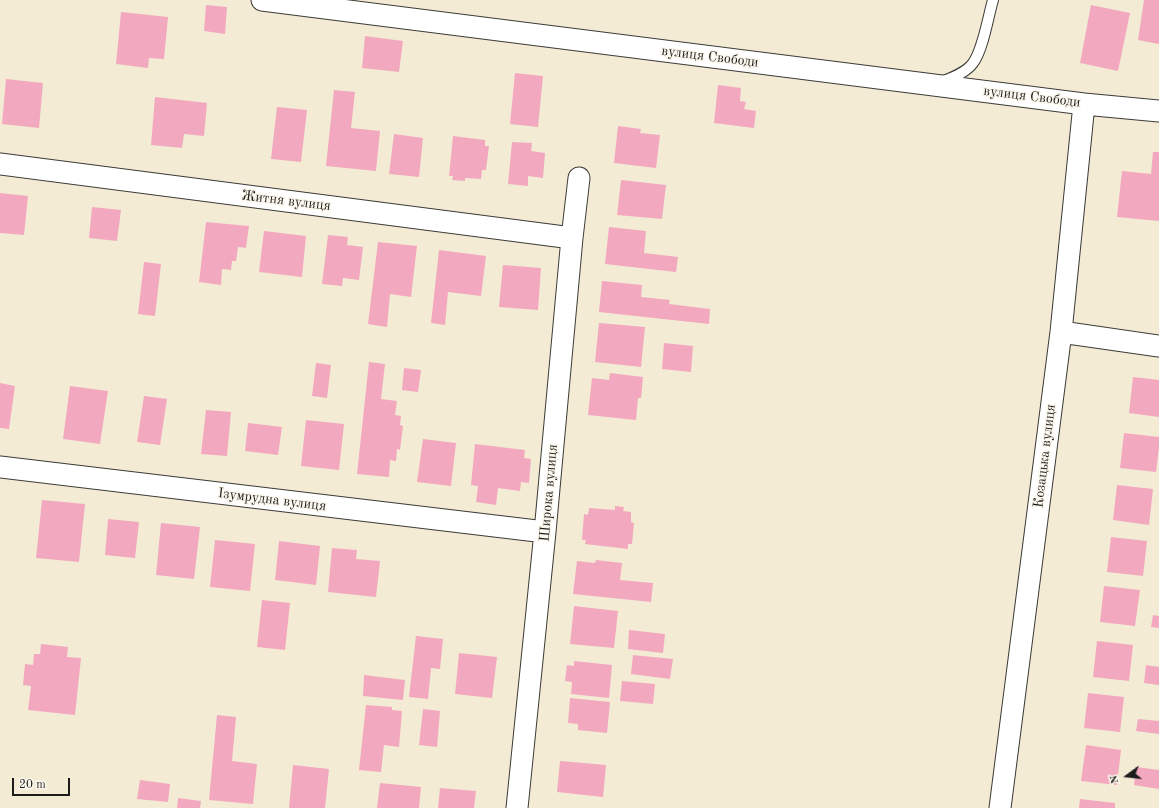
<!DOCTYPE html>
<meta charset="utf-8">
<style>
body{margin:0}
#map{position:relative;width:1159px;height:808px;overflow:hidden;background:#f4ebd4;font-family:"Old Standard TT",serif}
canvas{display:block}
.north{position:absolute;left:1107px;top:756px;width:40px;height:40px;-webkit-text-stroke:3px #fbf7ec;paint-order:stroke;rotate:255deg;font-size:11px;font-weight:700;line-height:16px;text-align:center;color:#1c1c1c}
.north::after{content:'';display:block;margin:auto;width:14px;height:18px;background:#1c1c1c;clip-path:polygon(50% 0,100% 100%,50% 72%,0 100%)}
.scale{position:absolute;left:12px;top:778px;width:58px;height:18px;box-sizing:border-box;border:2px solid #1c1c1c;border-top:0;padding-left:5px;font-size:12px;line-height:14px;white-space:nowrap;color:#1c1c1c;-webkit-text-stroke:3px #fbf7ec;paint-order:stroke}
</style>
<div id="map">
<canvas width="1159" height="808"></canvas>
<div class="north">N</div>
<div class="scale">20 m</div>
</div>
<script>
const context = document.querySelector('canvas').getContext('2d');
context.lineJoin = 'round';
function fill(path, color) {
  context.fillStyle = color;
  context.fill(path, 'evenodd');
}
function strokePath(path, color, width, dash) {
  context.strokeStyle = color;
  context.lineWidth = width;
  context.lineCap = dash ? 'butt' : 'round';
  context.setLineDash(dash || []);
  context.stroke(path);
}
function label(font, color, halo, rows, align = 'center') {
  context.font = font + ' "Old Standard TT",serif';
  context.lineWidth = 3;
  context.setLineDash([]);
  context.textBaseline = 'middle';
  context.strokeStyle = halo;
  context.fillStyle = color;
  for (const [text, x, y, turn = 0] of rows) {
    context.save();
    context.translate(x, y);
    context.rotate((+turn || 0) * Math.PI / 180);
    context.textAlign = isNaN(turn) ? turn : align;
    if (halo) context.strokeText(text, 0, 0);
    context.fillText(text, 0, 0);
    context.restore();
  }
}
fill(new Path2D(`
 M1144 0H1159V44L1138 40Z
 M206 5 227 7 225 34 204 31Z
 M1091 5 1130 13 1118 71 1080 63Z
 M121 12 168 17 164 59 149 58 148 68 116 64Z
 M365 36 403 41 399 72 362 68Z
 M515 73 543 76 538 127 510 124Z
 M6 79 43 83 39 128 2 124Z
 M718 85 741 88 740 101 746 102 744 109 756 111 754 128 714 123Z
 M334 90 355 92 351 128 380 131 376 171 326 166Z
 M155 97 207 103 204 136 184 134 182 148 151 145Z
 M277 107 307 110 301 162 271 159Z
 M618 126 641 129 640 133 660 135 656 168 614 163Z
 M394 134 423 138 419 177 389 174Z
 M453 136 485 140V146H489L486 170H482L481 179 465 178V181L452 180 453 176H449Z
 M512 142 532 143 531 151 545 153 543 178 528 176V186L508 184Z
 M1153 152H1159V221L1117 217 1122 171 1151 174Z
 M621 180 666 185 662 219 617 215Z
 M0 193 28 196 24 235 0 233Z
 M92 207 121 210 117 241 89 238Z
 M206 222 249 226 246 248 238 247 236 261H232L231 270 222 269 221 285 199 282Z
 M609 227 646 231 644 253 678 257 676 272 605 264Z
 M264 231 306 236 302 277 259 272Z
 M328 235 348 237 347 245 363 247 359 280 343 278 342 286 322 284Z
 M378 242 417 246 411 297 390 294 387 327 368 324Z
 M439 250 486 256 481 296 448 292 445 325 431 323Z
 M144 262 161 264 155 316 138 314Z
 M503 265 541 268 538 310 499 307Z
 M602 281 642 285 641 297 670 300 669 304 710 309 709 324 599 312Z
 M599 323 645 327 641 367 595 362Z
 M664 343 693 346 691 372 662 369Z
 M369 362 385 364 381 399 397 401 395 415 401 416 400 425 403 426 400 450 397 449 396 461 390 460 389 477 357 474Z
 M316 363 331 365 327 398 312 396Z
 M404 368 421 370 418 392 402 390Z
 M610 373 643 377 641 398H638L636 420 588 415 592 378 609 380Z
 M1133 377 1159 380V417L1129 413Z
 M0 383 15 386 9 429 0 428Z
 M70 386 108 391 100 444 63 439Z
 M144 396 167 399 160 445 137 442Z
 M206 410 231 412 227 456 201 454Z
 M306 420 344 424 339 470 301 466Z
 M248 423 282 427 278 455 245 451Z
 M1124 433 1159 437V447L1156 472 1120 468Z
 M423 439 456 443 451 486 417 482Z
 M475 444 525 450 524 458 531 459 529 483 521 482 520 491 498 488 496 505 476 502 478 486 471 485Z
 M1117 485 1153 489 1149 525 1113 520Z
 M42 500 85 504 79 562 36 558Z
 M615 506 624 507 623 511 631 512V522L634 523 632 544H628V549L585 544 586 540H582L584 514 588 515 589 508 615 510Z
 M108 519 139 522 135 558 105 555Z
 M161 523 200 527 194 579 156 575Z
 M1111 537 1147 541 1143 576 1107 572Z
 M215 540 255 544 250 591 210 587Z
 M279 541 320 546 316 585 275 580Z
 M332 548 357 550 356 559 380 561 376 597 328 592Z
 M596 560 622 563 620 580 653 583 651 602 573 594 577 561 595 563Z
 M1104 586 1140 590 1135 626 1100 622Z
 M262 600 290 603 285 650 257 647Z
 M574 606 618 611 614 648 570 644Z
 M1153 615 1159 616V628L1151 627Z
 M629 630 665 634 663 653 628 649Z
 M416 636 443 639 440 669 431 668 428 699 409 697Z
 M1097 641 1133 645 1129 681 1093 677Z
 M41 644 68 647 67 657 81 658 75 715 28 710 31 686 23 685 25 664 33 665 34 654H40Z
 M459 653 497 657 492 698 455 694Z
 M633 655 673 659 670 679 631 674Z
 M574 661 612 665 609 698 571 694 572 682 565 681 567 665 574 666Z
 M1146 665 1159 667V685L1144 683Z
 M364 675 405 680 403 700 363 696Z
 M622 681 655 684 653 704 620 701Z
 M1088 693 1124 697 1120 732 1084 728Z
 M570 698 610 702 607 733 578 730V724L568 723Z
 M366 705 392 707V710L402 711 399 747 384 745 381 772 359 770Z
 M423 709 440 711 437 747 419 745Z
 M217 715 236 717 232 761 257 764 253 804 209 800Z
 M1138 719 1159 721V734L1136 731Z
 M1086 745 1121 750 1117 785 1081 781Z
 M560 761 606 765 603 797 557 792Z
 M293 765 329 769 325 808H289Z
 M1136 767 1159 770V789L1134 785Z
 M140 780 170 784 168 802 137 799Z
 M380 783 421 787 419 808H377Z
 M440 788 476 791 474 808H438Z
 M178 798 201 801 200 808H177Z
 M1080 799 1115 803V808H1079Z`), '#f2a9bf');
const lane = new Path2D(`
 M941 82C951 78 966 73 973 63 983 50 988 17 993 0`);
const street = new Path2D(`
 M262 0 1084 104 1159 111
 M0 164 572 238
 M1061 332 1159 346
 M0 467 545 532
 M517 808 545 532 572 238 579 178
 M1000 808 1061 332 1084 104`);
strokePath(lane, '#3c3b38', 12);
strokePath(street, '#3c3b38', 23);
strokePath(lane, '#fff', 10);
strokePath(street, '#fff', 21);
label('14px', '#1c1c1c', '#fbf7ec', [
 ["вулиця Свободи",710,57,7],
 ["вулиця Свободи",1032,97,7],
 ["Житня вулиця",286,201,7],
 ["Козацька вулиця",1045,456,-83],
 ["Широка вулиця",549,493,-85],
 ["Ізумрудна вулиця",272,500,7]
]);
</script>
